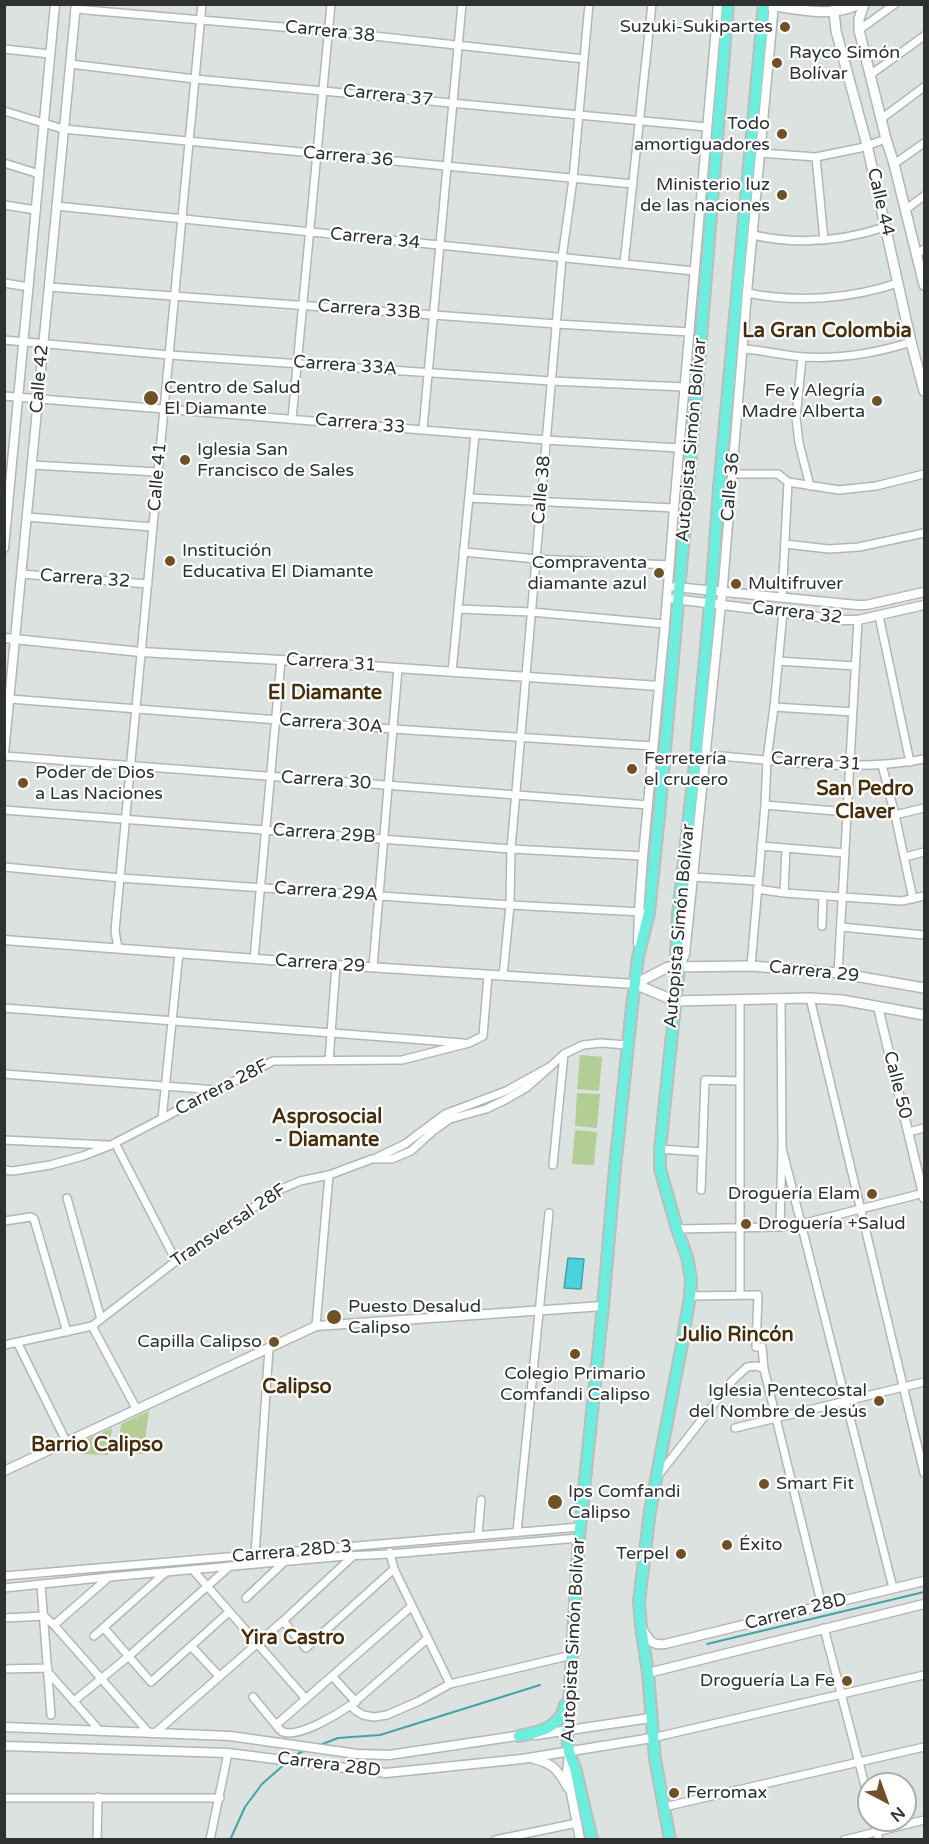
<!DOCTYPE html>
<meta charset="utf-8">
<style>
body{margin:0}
#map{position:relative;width:929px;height:1844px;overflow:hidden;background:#dce2df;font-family:"Varela Round",sans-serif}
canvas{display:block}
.frame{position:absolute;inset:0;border:6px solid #2f3130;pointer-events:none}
.north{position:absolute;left:857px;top:1772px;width:60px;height:60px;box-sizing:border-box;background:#fff;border:2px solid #acadac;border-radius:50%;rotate:139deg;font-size:16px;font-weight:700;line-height:24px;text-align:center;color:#2f3130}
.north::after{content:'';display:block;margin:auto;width:21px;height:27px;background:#705026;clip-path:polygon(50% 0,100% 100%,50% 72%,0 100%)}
</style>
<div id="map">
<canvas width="929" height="1844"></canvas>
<div class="frame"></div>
<div class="north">N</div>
</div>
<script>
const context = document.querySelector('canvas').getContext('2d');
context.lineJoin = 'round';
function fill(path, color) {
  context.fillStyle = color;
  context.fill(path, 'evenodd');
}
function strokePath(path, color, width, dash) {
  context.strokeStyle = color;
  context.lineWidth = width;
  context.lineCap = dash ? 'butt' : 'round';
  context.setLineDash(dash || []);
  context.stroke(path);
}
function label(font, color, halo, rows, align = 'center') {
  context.font = font + ' "Varela Round",sans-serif';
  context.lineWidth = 4.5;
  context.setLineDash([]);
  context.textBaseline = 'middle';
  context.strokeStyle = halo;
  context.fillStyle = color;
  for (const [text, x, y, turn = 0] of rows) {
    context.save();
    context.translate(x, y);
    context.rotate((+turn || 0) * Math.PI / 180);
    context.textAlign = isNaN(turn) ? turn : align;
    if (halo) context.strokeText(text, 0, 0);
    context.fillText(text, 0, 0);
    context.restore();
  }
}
fill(new Path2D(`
 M580 1055 602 1057 599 1091 577 1089Z
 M577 1093 600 1094 597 1128 575 1126Z
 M575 1130 597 1132 594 1165 572 1164Z
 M149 1411 143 1454 118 1452 121 1424Z
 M112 1428 108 1455 81 1454 83 1441Z`), '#b3cd95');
const water = new Path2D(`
 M568 1258 584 1259 581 1289 564 1288Z`);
fill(water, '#4bd3dd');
strokePath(water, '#43a2a9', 1.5);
strokePath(new Path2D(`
 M707 1644 924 1592
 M320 1745 338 1738 380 1735 540 1685
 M293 1758 299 1753 306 1750
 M230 1840 245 1807 262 1784 286 1763`), '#43a2a9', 2);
const minor = new Path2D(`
 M75 9 328 31 584 59
 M859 30 895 4
 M4 49 50 54
 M70 64 195 79 707 127
 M870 75 924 36
 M4 111 63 129 633 184
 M881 119 924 87
 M760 153 816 157 860 148 886 139
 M816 157 824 240
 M4 163 39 174
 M894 164 924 143
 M4 205 36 210
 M56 206 694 271
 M905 210 924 196
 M753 235C797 245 843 241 885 227
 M917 254 924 249
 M624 264 652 4
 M4 283 29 287
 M49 287 557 324 690 332
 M747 293C797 303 850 299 898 283
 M4 340 169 355 551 381 685 387
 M744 349C764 350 784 356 804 357 840 359 877 353 911 342
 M802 357 796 418 799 443 810 486
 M4 396 546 440 679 448
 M292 419 331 4
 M423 429 462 4
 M32 465 158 472
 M732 474H778L788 482 839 490 876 486 924 474
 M469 498 674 508
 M27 517 153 527
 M785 544 829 549 859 547 924 533
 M463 552 537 559 670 565
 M21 574 148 584
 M782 598 788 482
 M458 609 531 612 665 624
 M879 616 910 762
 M778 661 855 666
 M452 672 475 434
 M10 699 393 729 653 746
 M774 707 853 712
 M707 755C779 760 853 773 924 759
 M4 756 648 805
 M882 765 895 815 913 899
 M765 805 847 812
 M4 810 511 849 643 856
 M895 815 924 808
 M761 846 845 853
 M905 857 924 852
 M4 867 120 878 510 905 642 912
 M693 877 758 881
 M757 889 784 893 902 901 924 896
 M784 893 786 848
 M822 926 823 896
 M841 927 924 935
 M118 948 115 931 202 4
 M254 959 281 660
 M751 966 765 805 767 759 774 707 783 612
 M373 967 398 668
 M838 973 858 620
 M503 976 510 905 511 849 562 258 573 179 589 4
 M810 998 924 1473
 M4 1008 463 1043
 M329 1061 336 965
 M4 1074 217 1090
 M162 1119 179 953
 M909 1132 924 1128
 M4 1140 107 1145
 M115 1143 176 1261
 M782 1148 893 1588
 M660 1149 702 1152
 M376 1158 405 1144 445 1114 506 1091 551 1066 564 1054 583 1045 601 1043 627 1045
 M553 1165 564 1054
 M4 1170 13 1171 50 1165 83 1156 111 1145 273 1061 402 1060 469 1043 483 1036 488 975
 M701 1190 705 1080 740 1081
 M67 1198 101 1319
 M4 1221 31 1217 34 1219 67 1332
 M780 1227 782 1148 781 998
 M677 1229 780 1227 801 1224 924 1193
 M740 1295V1000
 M690 1296 758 1295 756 1347H762L764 1369 822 1606
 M92 1326 137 1410
 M316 1326 329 1175
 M17 1342 67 1443
 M4 1345 92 1326 176 1261 277 1191 300 1181 329 1175 372 1159H392L411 1151 433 1131 450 1119 486 1109 505 1100 526 1088 551 1066
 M735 1428 924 1382
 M657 1477 732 1381 747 1367 757 1366 764 1369
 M517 1532 549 1213
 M478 1535 481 1500
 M390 1552 394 1569 450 1684
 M255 1555 269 1348
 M193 1570 306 1699
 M4 1576 580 1527
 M41 1585 51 1715
 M4 1588 109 1577 346 1556 390 1554 579 1538
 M246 1598 284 1562
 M412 1606 276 1725C277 1727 281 1731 283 1732 299 1738 338 1714 351 1705L355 1710 363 1715 374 1717 387 1715 419 1701 450 1684 572 1655
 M4 1618 44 1616 54 1625 149 1733
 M283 1621 306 1648 394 1569
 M54 1625 109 1577
 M104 1628 151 1682 229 1612
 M824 1628 869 1801
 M94 1636 166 1572
 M191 1646 219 1676
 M4 1669 48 1668
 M48 1672 100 1731
 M332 1676 356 1702
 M253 1697 276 1725
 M74 1701 129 1656 230 1566
 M351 1705 427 1639
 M155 1733 283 1621 353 1556
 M652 1738 924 1675
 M4 1798H220
 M664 1807 924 1747
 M874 1820 879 1840
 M97 1840 98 1797
 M210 1840 228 1753
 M495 1840 577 1823
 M844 1840 924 1820`);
const tertiary = new Path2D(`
 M4 548 55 4
 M675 587 857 605H866L924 592
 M674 599 844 620H858L924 605
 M4 638 141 652 281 660 659 686
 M4 753 76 4
 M4 940 336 965 635 984
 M638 943 639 912 643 856 665 624 674 508 718 4
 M679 967 685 954 723 585 747 293 774 4
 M878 1007 924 1198
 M4 1471 316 1326 603 1306
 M643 1630C649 1640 652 1646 665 1644L924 1581
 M648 1673 924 1604
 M4 1727 230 1736 357 1754 389 1755 523 1735
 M536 1735 650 1718
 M4 1746 228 1753 386 1773 522 1759 652 1738
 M569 1755 567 1772 580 1840
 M534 1759C555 1764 558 1771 568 1788`);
const secondary = new Path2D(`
 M762 4C793 8 830 19 859 4
 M836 4 834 12 836 31 867 145 911 342 924 391
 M864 4 859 19V30L886 139 894 164 924 285
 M635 984 668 967 751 966 838 973 924 988
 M635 984 675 1001 810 998 842 1000 924 1015`);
const trunk = new Path2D(`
 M719 488 729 502
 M519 1736C539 1732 560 1728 565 1705
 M592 1840 576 1771 569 1752 567 1735 579 1538 603 1306 615 1168 631 1016 638 957 649 913 660 806 697 388 728 4
 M670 1840 655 1759 648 1673 641 1627 639 1601 650 1511 682 1344 690 1296 691 1279 687 1257 677 1229 660 1169V1149L679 967 676 955 678 914 696 755 712 583 719 488 764 4`);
strokePath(minor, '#b2b7b5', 10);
strokePath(tertiary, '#b2b7b5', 11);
strokePath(secondary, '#b2b7b5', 12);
strokePath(trunk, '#bcbdbd', 14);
strokePath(minor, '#fff', 7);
strokePath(tertiary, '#fff', 8);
strokePath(secondary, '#fff', 9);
strokePath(trunk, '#6ceedf', 10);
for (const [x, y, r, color] of [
 [785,27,6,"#705026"],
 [777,63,6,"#705026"],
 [782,134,6,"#705026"],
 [782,195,6,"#705026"],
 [151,398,8,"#705026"],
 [877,401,6,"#705026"],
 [185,460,6,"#705026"],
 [170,561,6,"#705026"],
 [659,573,6,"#705026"],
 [736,584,6,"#705026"],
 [632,769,6,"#705026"],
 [23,783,6,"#705026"],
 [872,1194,6,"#705026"],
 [746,1224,6,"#705026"],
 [334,1317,8,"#705026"],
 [274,1342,6,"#705026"],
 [575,1354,6,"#705026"],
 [879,1401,6,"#705026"],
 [764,1484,6,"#705026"],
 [555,1502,8,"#705026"],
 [727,1545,6,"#705026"],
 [681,1554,6,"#705026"],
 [847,1681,6,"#705026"],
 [674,1793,6,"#705026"]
]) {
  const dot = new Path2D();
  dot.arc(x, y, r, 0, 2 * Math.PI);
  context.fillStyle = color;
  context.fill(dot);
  strokePath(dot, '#fff', 2);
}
label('18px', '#2f3130', '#fff', [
 ["Suzuki-Sukipartes",773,27,"right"],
 ["Rayco Simón",789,53],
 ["Bolívar",789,74],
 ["Todo",770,124,"right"],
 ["amortiguadores",770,145,"right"],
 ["Ministerio luz",770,185,"right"],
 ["de las naciones",770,206,"right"],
 ["Centro de Salud",164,388],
 ["El Diamante",164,409],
 ["Fe y Alegría",865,391,"right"],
 ["Madre Alberta",865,412,"right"],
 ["Iglesia San",197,450],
 ["Francisco de Sales",197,471],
 ["Institución",182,551],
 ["Educativa El Diamante",182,572],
 ["Compraventa",647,563,"right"],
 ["diamante azul",647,584,"right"],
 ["Multifruver",748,584],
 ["Ferretería",644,759],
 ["el crucero",644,780],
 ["Poder de Dios",35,773],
 ["a Las Naciones",35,794],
 ["Droguería Elam",860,1194,"right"],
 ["Droguería +Salud",758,1224],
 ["Puesto Desalud",348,1307],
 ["Calipso",348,1328],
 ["Capilla Calipso",262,1342,"right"],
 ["Colegio Primario",575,1374,"center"],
 ["Comfandi Calipso",575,1395,"center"],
 ["Iglesia Pentecostal",867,1391,"right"],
 ["del Nombre de Jesús",867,1412,"right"],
 ["Smart Fit",776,1484],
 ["Ips Comfandi",568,1492],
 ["Calipso",568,1513],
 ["Éxito",739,1545],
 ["Terpel",669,1554,"right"],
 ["Droguería La Fe",835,1681,"right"],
 ["Ferromax",686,1793]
], 'left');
label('18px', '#2f3130', '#fff', [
 ["Carrera 38",330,32,6],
 ["Carrera 37",388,96,6],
 ["Carrera 36",348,157,5],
 ["Calle 44",880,202,77],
 ["Carrera 34",375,239,6],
 ["Carrera 33B",369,310,4],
 ["Carrera 33A",345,366,4],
 ["Calle 42",40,379,-85],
 ["Carrera 33",360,424,5],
 ["Autopista Simón Bolívar",692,440,-85],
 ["Calle 41",158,477,-85],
 ["Calle 36",731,487,-85],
 ["Calle 38",542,490,-85],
 ["Carrera 32",85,579,4],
 ["Carrera 32",797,613,7],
 ["Carrera 31",331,663,4],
 ["Carrera 30A",331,724,4],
 ["Carrera 31",816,762,4],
 ["Carrera 30",326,781,4],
 ["Carrera 29B",324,834,4],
 ["Carrera 29A",326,892,4],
 ["Autopista Simón Bolívar",680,926,-85],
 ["Carrera 29",320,964,4],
 ["Carrera 29",814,972,6],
 ["Calle 50",897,1085,76],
 ["Carrera 28F",222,1088,-27],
 ["Transversal 28F",229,1226,-34],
 ["Carrera 28D 3",292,1552,-5],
 ["Carrera 28D",796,1612,-14],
 ["Autopista Simón Bolívar",574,1640,-87],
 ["Carrera 28D",329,1765,7]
]);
label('bold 20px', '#472f0c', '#fff', [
 ["La Gran Colombia",827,332],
 ["El Diamante",325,694],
 ["San Pedro",865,790],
 ["Claver",865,813],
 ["Asprosocial",327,1118],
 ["- Diamante",327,1141],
 ["Julio Rincón",736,1336],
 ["Calipso",297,1388],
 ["Barrio Calipso",97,1446],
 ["Yira Castro",293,1639]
]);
</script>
